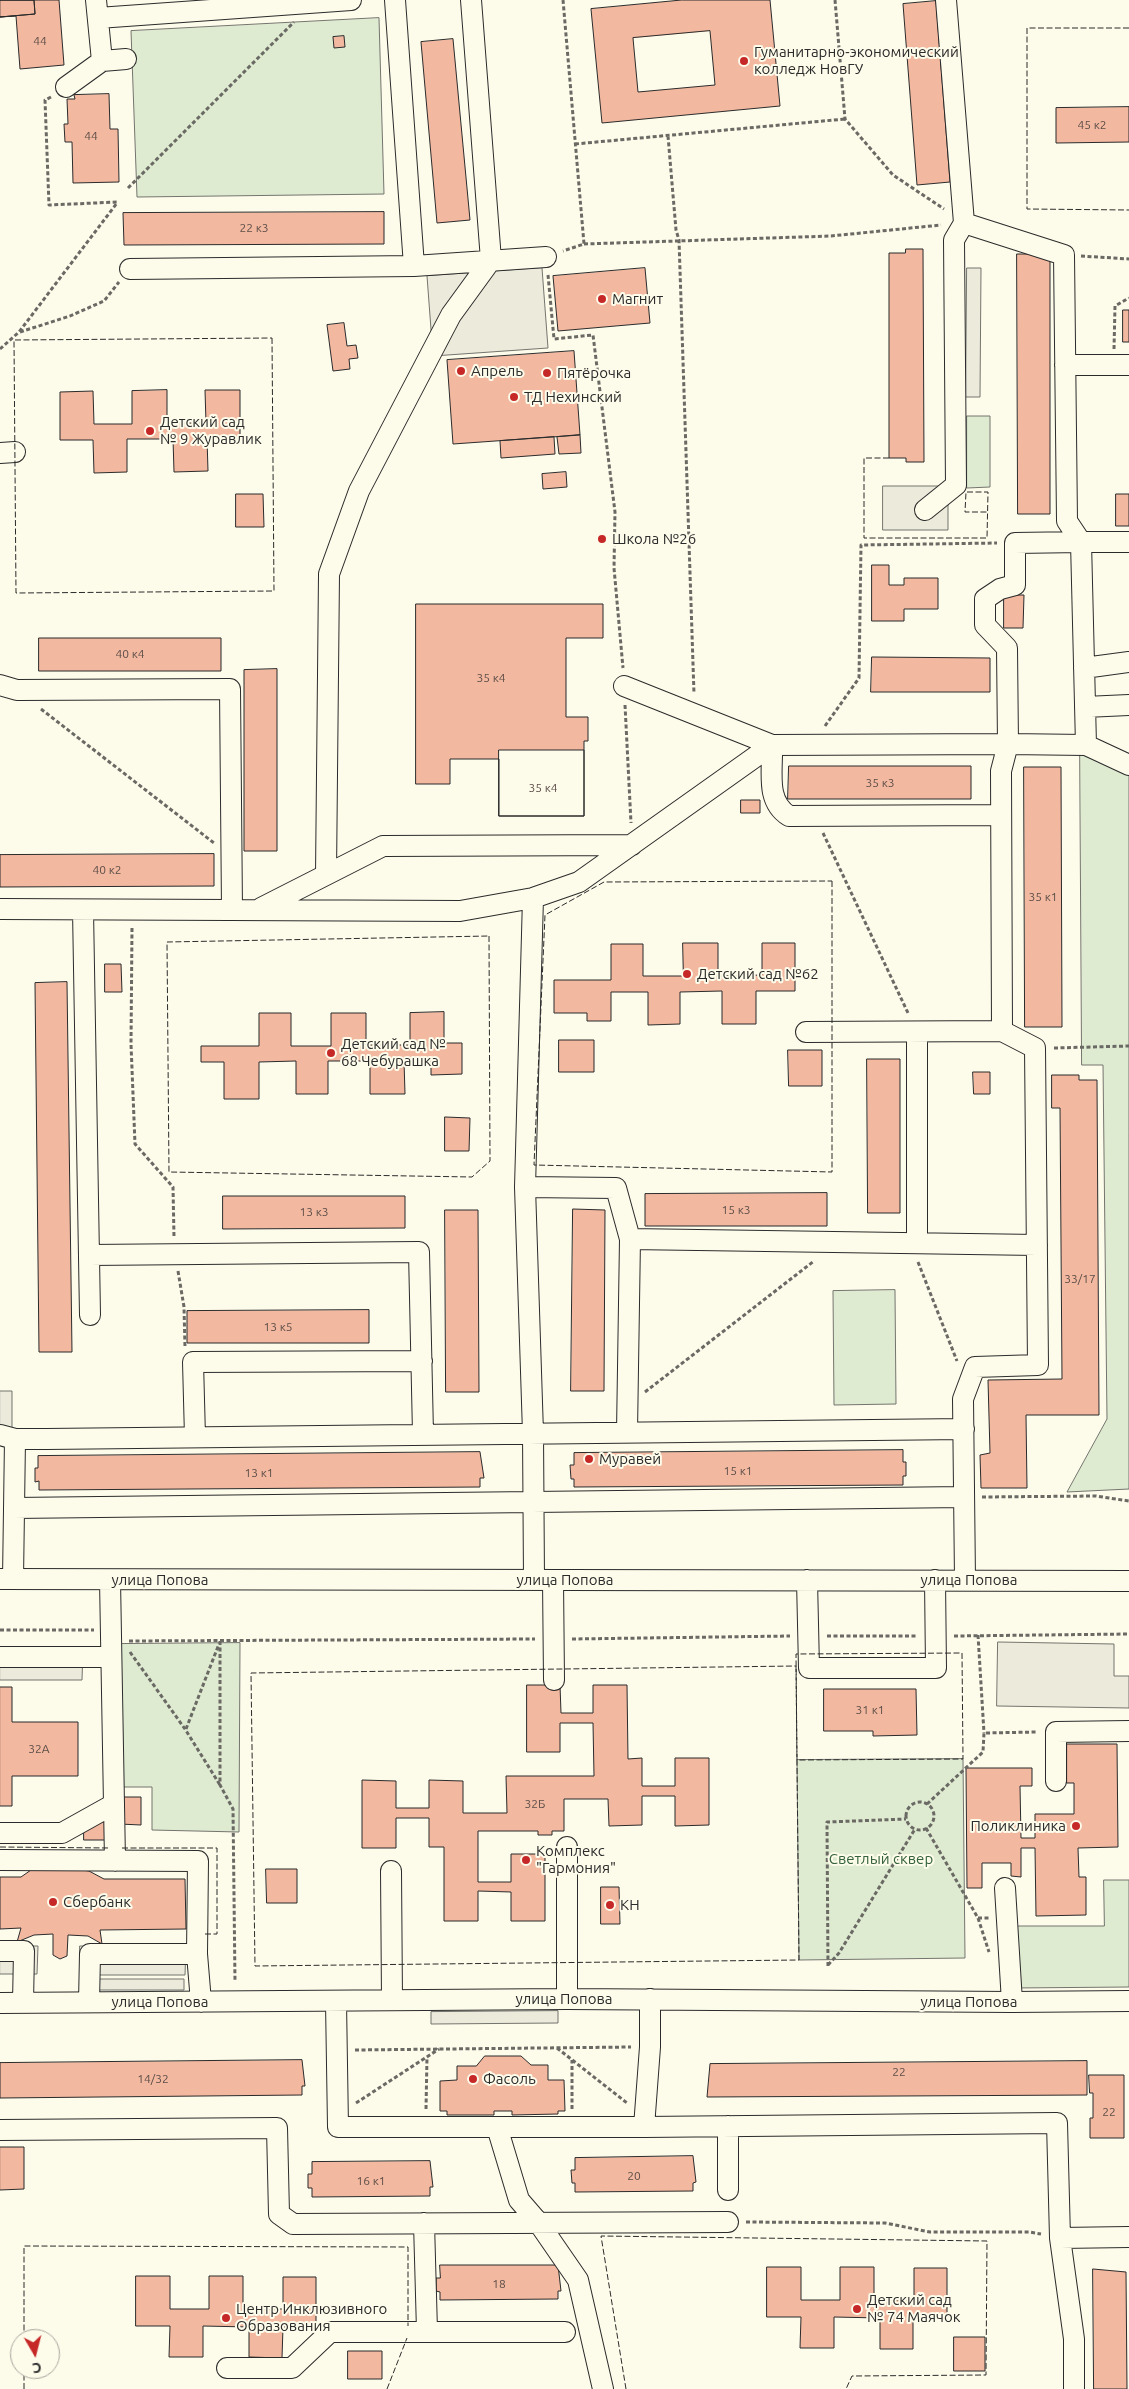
<!DOCTYPE html>
<meta charset="utf-8">
<style>
body{margin:0}
#map{position:relative;width:1129px;height:2389px;overflow:hidden;background:#fdfbea;font-family:Ubuntu,sans-serif}
canvas{display:block}
.north{position:absolute;left:10px;top:2329px;width:50px;height:50px;box-sizing:border-box;background:#fdfbea;border:1px solid #a9a89e;border-radius:50%;rotate:172deg;font-size:14px;font-weight:700;line-height:20px;text-align:center;color:#2b2b2b}
.north::after{content:'';display:block;margin:auto;width:18px;height:22px;background:#c62828;clip-path:polygon(50% 0,100% 100%,50% 72%,0 100%)}
</style>
<div id="map">
<canvas width="1129" height="2389"></canvas>
<div class="north">С</div>
</div>
<script>
const context = document.querySelector('canvas').getContext('2d');
context.lineJoin = 'round';
function fill(path, color) {
  context.fillStyle = color;
  context.fill(path, 'evenodd');
}
function strokePath(path, color, width, dash) {
  context.strokeStyle = color;
  context.lineWidth = width;
  context.lineCap = dash ? 'butt' : 'round';
  context.setLineDash(dash || []);
  context.stroke(path);
}
function label(font, color, halo, rows, align = 'center') {
  context.font = font + ' Ubuntu,sans-serif';
  context.lineWidth = 4;
  context.setLineDash([]);
  context.textBaseline = 'middle';
  context.strokeStyle = halo;
  context.fillStyle = color;
  for (const [text, x, y, turn = 0] of rows) {
    context.save();
    context.translate(x, y);
    context.rotate((+turn || 0) * Math.PI / 180);
    context.textAlign = isNaN(turn) ? turn : align;
    if (halo) context.strokeText(text, 0, 0);
    context.fillText(text, 0, 0);
    context.restore();
  }
}
const green = new Path2D(`
 M379 18 384 194 137 197 131 31Z
 M967 416H990V487L967 488Z
 M1080 752 1129 774V1489L1067 1492 1107 1419 1103 1065H1082Z
 M895 1290 896 1404 834 1405 833 1291Z
 M240 1643 239 1832 152 1830V1787H117V1644Z
 M963 1759 965 1958 799 1960 797 1760Z
 M1104 1880H1129V1987L1013 1988V1926H1104Z`);
fill(green, '#deebd1');
strokePath(green, '#74746e', 1);
const parking = new Path2D(`
 M542 268 548 348 433 356 427 276Z
 M967 268H981L980 397H966Z
 M883 486H948V530H883Z
 M0 1391H12V1444H0Z
 M998 1642 1114 1644V1676H1129V1708L997 1706Z
 M0 1649H83L82 1680H0Z
 M0 1946H38L37 1974H0Z
 M80 1946H186L185 1975H80Z
 M97 1979H184V1990H97Z
 M558 2011V2023L431 2024V2012Z`);
fill(parking, '#eceadb');
strokePath(parking, '#74746e', 1);
const building = new Path2D(`
 M0 0H59L64 65 20 69 16 16 0 17Z
 M0 0H34L35 14 0 17Z
 M0 0H34L35 14 0 17Z
 M682 0H770L780 106 602 123 591 9ZM710 31 715 85 638 92 633 38Z
 M936 1 950 182 917 185 903 4Z
 M344 36 345 47 334 48 333 37Z
 M453 39 470 220 437 223 421 42Z
 M109 94 110 129H118L119 182 73 183 72 142H65L64 124H68L67 99H75L74 95Z
 M1129 107V142L1056 143V108Z
 M384 212V244L124 245 123 213Z
 M906 249H923L924 462H906V458H889V253H905Z
 M1017 254H1050V514H1018Z
 M645 268 650 323 558 331 553 276Z
 M1123 310H1129V342H1123Z
 M344 323 347 346 356 345 358 358 349 359 350 369 333 371 327 325Z
 M574 351 580 435 453 444 447 360Z
 M167 390V423H206L205 390H240V438H207L208 471 174 472 173 439H127V472L94 473 93 440H60V392L93 391 94 424H132V391Z
 M580 435 581 453 559 454 557 437Z
 M554 437 555 454 501 458 500 441Z
 M566 472 567 487 543 489 542 474Z
 M236 494H263L264 527H236Z
 M1116 494H1129V526H1116Z
 M872 565H889V585H904V578H938V609H904V621H872Z
 M1004 595H1024L1023 628H1004Z
 M416 604H603V638H566V717H588V741H584V816H499V759H450V784H416Z
 M39 638H221V671H39Z
 M872 657 990 658V692H871Z
 M277 669V851H244V670Z
 M499 750H584V816H499Z
 M789 766H971V799H788Z
 M1024 767H1061L1062 1027H1025Z
 M741 800H760V813H741Z
 M214 854V886L0 887V855Z
 M683 943H718V976L762 975V943H795V991H756V1024H722V991L680 992V1024L648 1025V992H611V1021H587V1013H554V980H611V944H643V976H683Z
 M105 964H121L122 992H105Z
 M67 982 72 1352H39L35 983Z
 M444 1012V1043H462V1074L431 1075V1061H404L405 1094H370V1061H328V1094H296V1061L259 1062V1099H224V1062H201V1046H259V1013H291V1046H331V1013H366V1045H410V1013Z
 M559 1040H594V1072H559Z
 M788 1050H822V1086H789Z
 M867 1059H900V1213H868Z
 M973 1072H990V1094H974Z
 M1052 1075H1079V1080H1097L1099 1415H1026L1027 1488H981L980 1455 990 1453 988 1380 1062 1379 1060 1108H1052Z
 M445 1117 470 1118 469 1151H445Z
 M827 1193V1226H645V1194Z
 M223 1196H405V1228L223 1229Z
 M573 1209 605 1210 604 1391H571Z
 M445 1210H478L479 1392H446Z
 M369 1310V1343H187V1311Z
 M903 1450V1462H906V1476H903V1485L574 1487V1479H571L570 1465H574V1453Z
 M480 1452 484 1478H480V1487L39 1490V1481L35 1482V1468H38V1456Z
 M527 1685H560L561 1713H593V1685H627L628 1759 642 1758V1786H675V1758H709V1825L675 1826V1796H642V1825L609 1826 608 1799H564V1831H552V1835H538V1831H478V1882H511V1854H545V1921H511V1892L478 1891V1921H444V1847H429V1818H396V1848H362V1780L396 1781V1808H429V1780L463 1781V1813H507L506 1776H594L593 1723H560V1752H527Z
 M0 1687H12V1722H78V1776H12V1806H0Z
 M824 1689H916L917 1735 873 1736V1731H824Z
 M1067 1744H1117L1118 1847 1078 1848 1079 1877H1086V1915L1036 1916 1035 1848H1021V1877L1011 1876V1863H982V1888H967L966 1768H1032V1786H1020L1021 1838H1035V1814H1074V1783H1067Z
 M119 1797H141V1825L119 1824Z
 M84 1821H108V1840H84Z
 M62 1867 89 1871 104 1879H185L186 1929 100 1930 102 1944 88 1936 68 1935 67 1956 60 1959 53 1955V1934L34 1935 17 1942 21 1928 0 1929V1877H21L31 1870Z
 M266 1869H297V1903H267Z
 M601 1887H619L620 1924H601Z
 M485 2056H521L531 2065H548V2080H564L565 2111H558V2114L512 2115V2111H494V2115H447V2111H440V2081L457 2080V2066H476Z
 M302 2060 305 2086H302V2095L0 2098V2063Z
 M1087 2061V2095L707 2097 710 2064Z
 M1089 2075H1124V2138H1090V2118H1093V2093H1090Z
 M0 2147H24V2189L0 2190Z
 M693 2156 696 2182 693 2183V2191L575 2192V2183H572L571 2170H575V2158Z
 M430 2161 433 2187H430V2196L312 2197V2188H308V2174H312V2162Z
 M440 2265H558L561 2291H558V2299L440 2300V2292L436 2291V2278H440Z
 M767 2267H801V2300H840V2267H874V2300H914V2268H947V2318H913V2349H880V2318L834 2317V2348H800L801 2317H767Z
 M1093 2269 1126 2272 1127 2389H1094Z
 M136 2276H170V2309H209V2276H243V2309H283V2277H316V2327H283L282 2358 249 2357V2327L203 2326V2357H169L170 2326H136Z
 M954 2337H985V2371H954Z
 M348 2351H382V2379H348Z`);
fill(building, '#f2b8a0');
strokePath(building, '#2b2b2b', 1);
const minor = new Path2D(`
 M96 0 102 61
 M395 0 414 266
 M98 18 351 0
 M66 87 102 61 126 59
 M964 223 1064 255 1067 521 1081 542
 M130 269 414 266 546 257
 M1065 365H1129
 M0 453 15 452
 M925 510 956 485 954 240 964 223 946 0
 M1084 668 1129 662
 M0 685 17 690 230 689 232 910
 M624 686 772 745 1008 744 1007 648 985 625V599L1000 589 1015 585V543L1081 542
 M1085 707 1129 705
 M772 745C773 771 765 801 789 816L1001 815
 M1086 745 1081 542H1129
 M326 875 329 574 359 491 451 315 491 260 471 0
 M533 898 525 1187 533 1433 534 1580
 M261 908 383 846 632 845
 M0 909 460 911 533 898 579 882 772 745
 M83 910 90 1315
 M806 1032 1002 1031
 M917 1032V1243
 M525 1187 616 1188 630 1239
 M89 1255 419 1252 423 1434
 M627 1432 630 1239 1037 1245
 M0 1435 15 1439H46L964 1429
 M195 1437 193 1362 422 1361
 M14 1508 964 1497
 M0 1579 1129 1581
 M13 1579 15 1439
 M110 1580 115 1861
 M553 1580 554 1680
 M807 1580 809 1668H936L935 1580
 M965 1580 963 1399 975 1367 1038 1365 1035 1048 1002 1031 1001 771 1008 744 1086 745 1129 765
 M0 1657H111
 M1056 1781V1732L1129 1731
 M0 1833H62L114 1804
 M0 1860 198 1861 197 1954 201 2002
 M391 1871 392 2000
 M1005 1888 1012 2002
 M0 1951H24L23 2003
 M567 1999V1847
 M650 1999V2047L644 2127 1057 2123 1060 2238
 M89 2002 90 1954H197
 M336 2002 338 2127H497L519 2200 538 2222 578 2280 603 2389
 M0 2003 567 1999 1012 2002 1129 2001
 M497 2127H644
 M0 2130 277 2128 279 2214 293 2224 728 2222
 M728 2190V2126
 M424 2223 427 2331
 M227 2368H292L330 2332H565
 M1074 2389V2339L1060 2238 1129 2237`);
strokePath(minor, '#2b2b2b', 22);
strokePath(new Path2D(`
 M563 0 584 244 563 251
 M835 0 845 119 893 175 944 209
 M51 97 45 100 49 205 118 202
 M668 136 676 230 679 240 694 694
 M575 144 845 119
 M128 188 294 22
 M584 244 831 236 941 225
 M1081 256 1129 259
 M548 275 554 339 593 335 615 512 614 568 623 668
 M20 332 70 316 104 301 119 282
 M0 349 19 332 117 203
 M1114 349 1115 306 1129 298
 M625 705 631 823
 M41 709 214 843
 M825 726 859 678 861 545 997 543
 M823 833 908 1013
 M132 928 131 1044 135 1144 173 1187 174 1237
 M1054 1048 1129 1046
 M918 1262 957 1361
 M178 1271 184 1307 185 1347
 M645 1392 814 1261
 M982 1497 1096 1496 1129 1501
 M0 1630H94
 M978 1635 984 1733
 M827 1636H918
 M954 1636 1129 1634
 M572 1639 790 1636
 M129 1641 535 1639
 M220 1641V1785L233 1809 235 1982
 M130 1652 185 1729 220 1785
 M186 1729 219 1644
 M906 1816a14 14 0 1 1 28 0a14 14 0 1 1-28 0Z
 M927 1804 983 1752 984 1733 1037 1732
 M926 1828 978 1918 989 1952
 M978 1918H990
 M828 1965 839 1953 915 1829
 M828 1966 827 1822 906 1819
 M557 2048 627 2103
 M355 2050 631 2047
 M356 2103 439 2049
 M426 2109 427 2057
 M572 2109V2060
 M746 2222 885 2223 930 2232H1029L1041 2234`), '#6a6964', 3, [4, 2.5]);
strokePath(minor, '#fdfbea', 20);
strokePath(new Path2D(`
 M1129 28H1027V209L1129 210
 M272 338 274 591 16 593 14 340Z
 M889 458H864V538H987L988 492H966L965 512H987
 M832 881V1172L534 1165 545 915 604 882Z
 M489 936 490 1161 472 1177 169 1172 167 942Z
 M962 1653 963 1759 797 1760 796 1654Z
 M796 1666 799 1960 255 1966 251 1673Z
 M0 1847 110 1848
 M122 1848H217V1934H205
 M24 2339V2246L408 2247V2326
 M24 2389V2369
 M387 2389 407 2338
 M626 2389 601 2236 987 2241 986 2375 852 2376 846 2389`), '#2b2b2b', 1, [6, 2.5]);
for (const [x, y, r, color] of [
 [744,61,5,"#c62828"],
 [602,299,5,"#c62828"],
 [461,371,5,"#c62828"],
 [547,373,5,"#c62828"],
 [514,397,5,"#c62828"],
 [150,431,5,"#c62828"],
 [602,539,5,"#c62828"],
 [687,974,5,"#c62828"],
 [331,1053,5,"#c62828"],
 [589,1459,5,"#c62828"],
 [1076,1826,5,"#c62828"],
 [526,1860,5,"#c62828"],
 [53,1902,5,"#c62828"],
 [610,1905,5,"#c62828"],
 [473,2079,5,"#c62828"],
 [857,2309,5,"#c62828"],
 [226,2318,5,"#c62828"]
]) {
  const dot = new Path2D();
  dot.arc(x, y, r, 0, 2 * Math.PI);
  context.fillStyle = color;
  context.fill(dot);
  strokePath(dot, '#fdfbea', 2);
}
label('12px', '#5d4e48', null, [
 ["44",40,41],
 ["45 к2",1092,125],
 ["44",91,136],
 ["22 к3",254,228],
 ["40 к4",130,654],
 ["35 к4",491,678],
 ["35 к3",880,783],
 ["35 к4",543,788],
 ["40 к2",107,870],
 ["35 к1",1043,897],
 ["15 к3",736,1210],
 ["13 к3",314,1212],
 ["33/17",1080,1279],
 ["13 к5",278,1327],
 ["15 к1",738,1471],
 ["13 к1",259,1473],
 ["31 к1",870,1710],
 ["32А",39,1749],
 ["32Б",535,1804],
 ["22",899,2072],
 ["14/32",153,2079],
 ["22",1109,2112],
 ["20",634,2176],
 ["16 к1",371,2181],
 ["18",499,2284]
]);
label('15px', '#2b2b2b', '#fdfbea', [
 ["Гуманитарно-экономический",754,52],
 ["колледж НовГУ",754,69],
 ["Магнит",612,299],
 ["Апрель",471,371],
 ["Пятёрочка",557,373],
 ["ТД Нехинский",524,397],
 ["Детский сад",160,422],
 ["№ 9 Журавлик",160,439],
 ["Школа №26",612,539],
 ["Детский сад №62",697,974],
 ["Детский сад №",341,1044],
 ["68 Чебурашка",341,1061],
 ["Муравей",599,1459],
 ["Поликлиника",1066,1826,"right"],
 ["Комплекс",536,1851],
 ["\"Гармония\"",536,1868],
 ["Сбербанк",63,1902],
 ["КН",620,1905],
 ["Фасоль",483,2079],
 ["Детский сад",867,2300],
 ["№ 74 Маячок",867,2317],
 ["Центр Инклюзивного",236,2309],
 ["Образования",236,2326]
], 'left');
label('15px', '#2b2b2b', '#fdfbea', [
 ["улица Попова",160,1580],
 ["улица Попова",565,1580],
 ["улица Попова",969,1580],
 ["улица Попова",564,1999],
 ["улица Попова",160,2002],
 ["улица Попова",969,2002]
]);
label('15px', '#34623c', '#fdfbea', [
 ["Светлый сквер",881,1859]
]);
</script>
